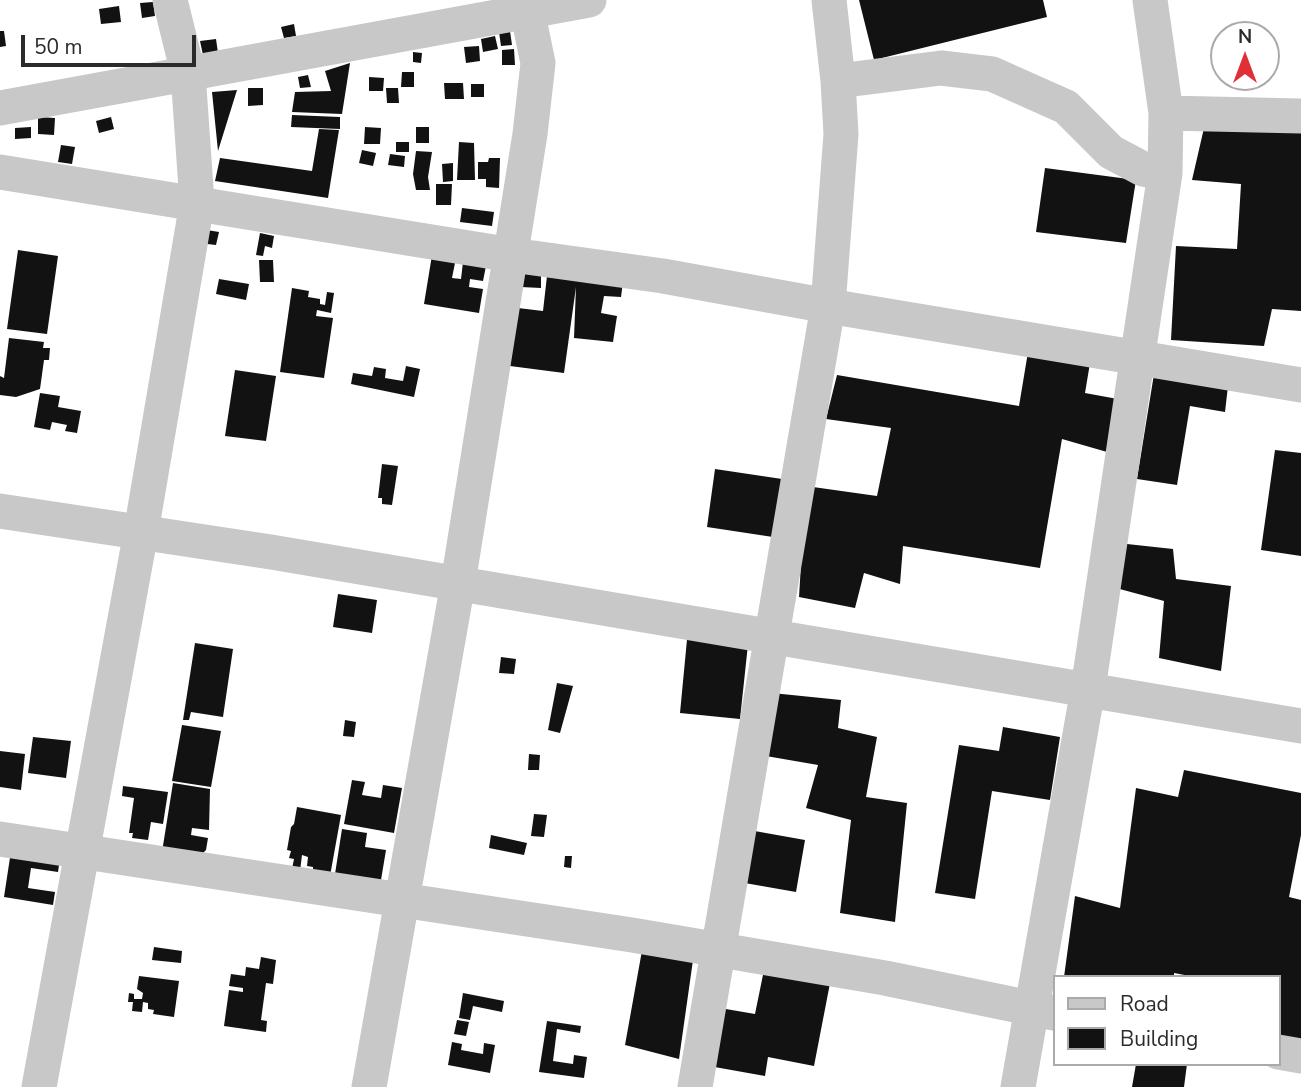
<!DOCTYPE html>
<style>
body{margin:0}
#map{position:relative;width:1301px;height:1087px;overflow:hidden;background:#fff;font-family:"Nunito Sans",sans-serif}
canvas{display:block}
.legend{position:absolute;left:1053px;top:975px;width:228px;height:91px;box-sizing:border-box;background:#fff;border:2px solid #aaa;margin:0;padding:9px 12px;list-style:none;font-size:21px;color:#2b2b2b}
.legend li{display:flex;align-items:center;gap:14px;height:35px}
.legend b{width:35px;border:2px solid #aaa}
.north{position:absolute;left:1210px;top:21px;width:70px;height:70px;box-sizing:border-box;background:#fff;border:2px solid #aaa;border-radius:50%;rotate:0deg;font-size:19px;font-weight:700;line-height:28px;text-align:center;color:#2b2b2b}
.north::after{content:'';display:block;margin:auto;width:24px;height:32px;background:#e12f38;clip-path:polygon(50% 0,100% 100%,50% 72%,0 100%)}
.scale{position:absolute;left:21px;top:35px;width:175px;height:32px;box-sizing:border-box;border:4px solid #2b2b2b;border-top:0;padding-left:9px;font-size:21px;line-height:24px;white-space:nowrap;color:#2b2b2b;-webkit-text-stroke:5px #fff;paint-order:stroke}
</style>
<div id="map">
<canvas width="1301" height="1087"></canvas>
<ul class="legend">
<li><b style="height:9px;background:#c8c8c8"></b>Road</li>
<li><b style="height:19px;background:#121212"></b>Building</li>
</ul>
<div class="north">N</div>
<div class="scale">50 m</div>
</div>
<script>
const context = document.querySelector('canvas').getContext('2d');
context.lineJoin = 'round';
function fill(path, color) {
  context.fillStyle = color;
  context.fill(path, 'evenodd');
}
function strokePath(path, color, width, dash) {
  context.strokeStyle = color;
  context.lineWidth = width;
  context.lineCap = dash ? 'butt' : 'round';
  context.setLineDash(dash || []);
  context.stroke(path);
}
fill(new Path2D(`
 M859 0H1043L1047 17 874 60Z
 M153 2 155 16 142 18 140 3Z
 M119 6 121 22 101 24 99 9Z
 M294 24 296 36 284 38 281 27Z
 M0 31H4L6 46 0 47Z
 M510 31 512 45 501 46 499 32Z
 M495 36 498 49 483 52 481 39Z
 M216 39 218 53 203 55 200 41Z
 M479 46 480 61 466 63 464 47Z
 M514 49 515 65H502V50Z
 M413 52 422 53 421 63 413 62Z
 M350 63 342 114 292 112 295 92 331 91 325 71Z
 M402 72H414V87H401Z
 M308 75 311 87 300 88 298 77Z
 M369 77 384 78 383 91H369Z
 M444 83H463L464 99H445Z
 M471 84H484V97H471Z
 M248 88H263V105L248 106Z
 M386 88H398L399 103H387Z
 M237 90 218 151 212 92Z
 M292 115 340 117V129L291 127Z
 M38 117 55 118 54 135 38 134Z
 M111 117 114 129 99 133 96 121Z
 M31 127V138L15 139V128Z
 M365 127 381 128 380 144H364Z
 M416 127H429V143H416Z
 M1204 128 1301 131V311L1272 309 1264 346 1171 340 1176 246 1237 249 1241 184 1192 180Z
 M319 129 339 130 328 198 215 181 220 158 312 171Z
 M396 142H409V152H396Z
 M459 142 474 143 475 180H457Z
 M61 145 75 147 72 164 58 162Z
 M362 150 376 153 373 166 359 163Z
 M416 151 432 152 428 177 430 190H416L413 174Z
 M390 154 405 156 404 167 388 165Z
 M489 158H500L499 188 486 187V179H478V162H488Z
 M453 163V181L443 182 442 164Z
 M1045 168 1136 180 1126 243 1036 232Z
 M436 184H452L451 205H436Z
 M462 208 494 212 492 226 460 222Z
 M201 229 219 232 216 245 199 243Z
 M260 233 274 236 272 248 265 246 263 256 256 255Z
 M18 250 58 256 47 334 7 329Z
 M432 255 456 258 452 278 461 279 463 262 486 266 483 281 470 279 469 287 483 289 479 313 424 304Z
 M259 260H273L274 282H260Z
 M521 274H541V288L521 287Z
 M547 276 623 282 621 297 604 296 601 313 617 316 613 342 574 338 576 287 564 373 510 366 518 308 543 311Z
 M219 279 249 284 246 300 216 294Z
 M292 288 309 291 308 297 320 299V304L325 305 327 292 334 293 331 313 317 310 316 316 333 318 324 378 280 372Z
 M9 338 44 342 43 348H50L49 360H44L40 389 16 397 0 395V376L4 378Z
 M1030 340 1092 351 1085 393 1123 400 1114 454 1062 439 1040 568 903 546 900 584 864 573 855 608 799 597 803 531 813 487 877 496 891 428 826 419 837 375 1019 406Z
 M406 366 420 369 414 397 351 384 353 373 372 376 374 367 386 369 385 378 403 381Z
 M235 370 276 376 266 441 225 436Z
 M1154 374 1228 386 1225 412 1190 406 1177 485 1137 479Z
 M40 393 60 396 58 407 81 411 77 433 65 431 67 425 52 422 50 430 34 427Z
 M1275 450 1301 453V556L1261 550Z
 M382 464 398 466 392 505 382 504V498H378Z
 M715 469 782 479 773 537 707 527Z
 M1127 544 1173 549 1176 579 1231 586 1221 671 1159 658 1164 601 1116 588Z
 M338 594 377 600 372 633 333 627Z
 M688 629 749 635 740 719 680 713Z
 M195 643 233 649 223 717 191 712 189 720H183Z
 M501 657 516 659 514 674 499 673Z
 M557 683 573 686 560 733 548 730Z
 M772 693 841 700 838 728 877 737 866 797 907 803 895 922 840 913 851 820 806 808 818 765 766 756Z
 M345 720 356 722 354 737 343 736Z
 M182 725 221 731 211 787 172 781Z
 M1003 727 1060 737 1050 800 992 791 975 899 935 893 959 745 999 751Z
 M33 737 71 741 66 778 28 773Z
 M0 751 25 754 21 790 0 787Z
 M529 754 540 755 539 770H528Z
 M1184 770 1301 793V835L1289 897 1301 900V1049L1278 1045V977H1195L1174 973V977H1064L1075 896 1120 908 1136 788 1178 797Z
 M352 780 365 782 362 795 381 798 383 785 402 788 394 833 344 824Z
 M173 783 210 789 209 830 192 828 191 835 208 838 206 850 198 858 162 852Z
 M123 786 168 792 163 824 151 822 148 840 132 838 133 833H129L134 798 122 796Z
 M297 807 341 815 330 876 313 873V867L307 866 308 857 302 855 300 871 292 869 294 859 289 858 291 851 287 850 291 827 294 824Z
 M534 814 547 815 544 837 531 836Z
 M342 829 367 833 365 847 386 850 380 886 335 874Z
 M749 830 805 840 796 892 739 882Z
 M491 835 527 843 524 855 489 848Z
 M11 851 60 858 58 872 31 868 28 888 55 892 53 905 4 897Z
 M565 856H572L571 868 564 867Z
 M643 945 694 953 679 1059 625 1045Z
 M154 947 182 951 181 963 152 960Z
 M261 957 276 960 273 984 266 983 261 1020 267 1021 266 1032 224 1026 229 990 243 992V988L229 986 231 974 245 976 246 967 259 969Z
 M765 965 831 978 814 1066 768 1057 765 1076 709 1066 720 1008 755 1014Z
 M139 976 179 981 174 1017 153 1014 154 1010 148 1009V1003L143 1002 142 1012 132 1011 133 1002H128L129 993 134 994V999H142L143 993 137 989Z
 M463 993 504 1001 502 1012 473 1006 470 1020 459 1018Z
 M457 1020 469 1022 466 1036 454 1034Z
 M547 1021 581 1026 580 1033 557 1029 553 1061 573 1064 574 1055 587 1057 584 1078 539 1072Z
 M452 1042 462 1044 461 1050 483 1054 484 1043 495 1045 490 1073 448 1065Z
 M1136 1064H1187L1184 1087H1132Z`), '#121212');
strokePath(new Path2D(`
 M838 81 941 68 992 74 1066 107 1111 152 1143 169 1165 173
 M0 108 589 0
 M1166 113 1301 116
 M0 172 512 255 663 276 828 306 1301 385
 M0 511 271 552 1301 726
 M0 839 632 935 885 978 1054 1013
 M1278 1052 1301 1056
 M39 1087 141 532 197 203 188 73 170 0
 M369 1087 458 583 530 134 538 63 525 0
 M695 1087 828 306 841 134 838 81 829 0
 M1018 1087 1088 689 1165 173 1166 113 1150 0`), '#c8c8c8', 35);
</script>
